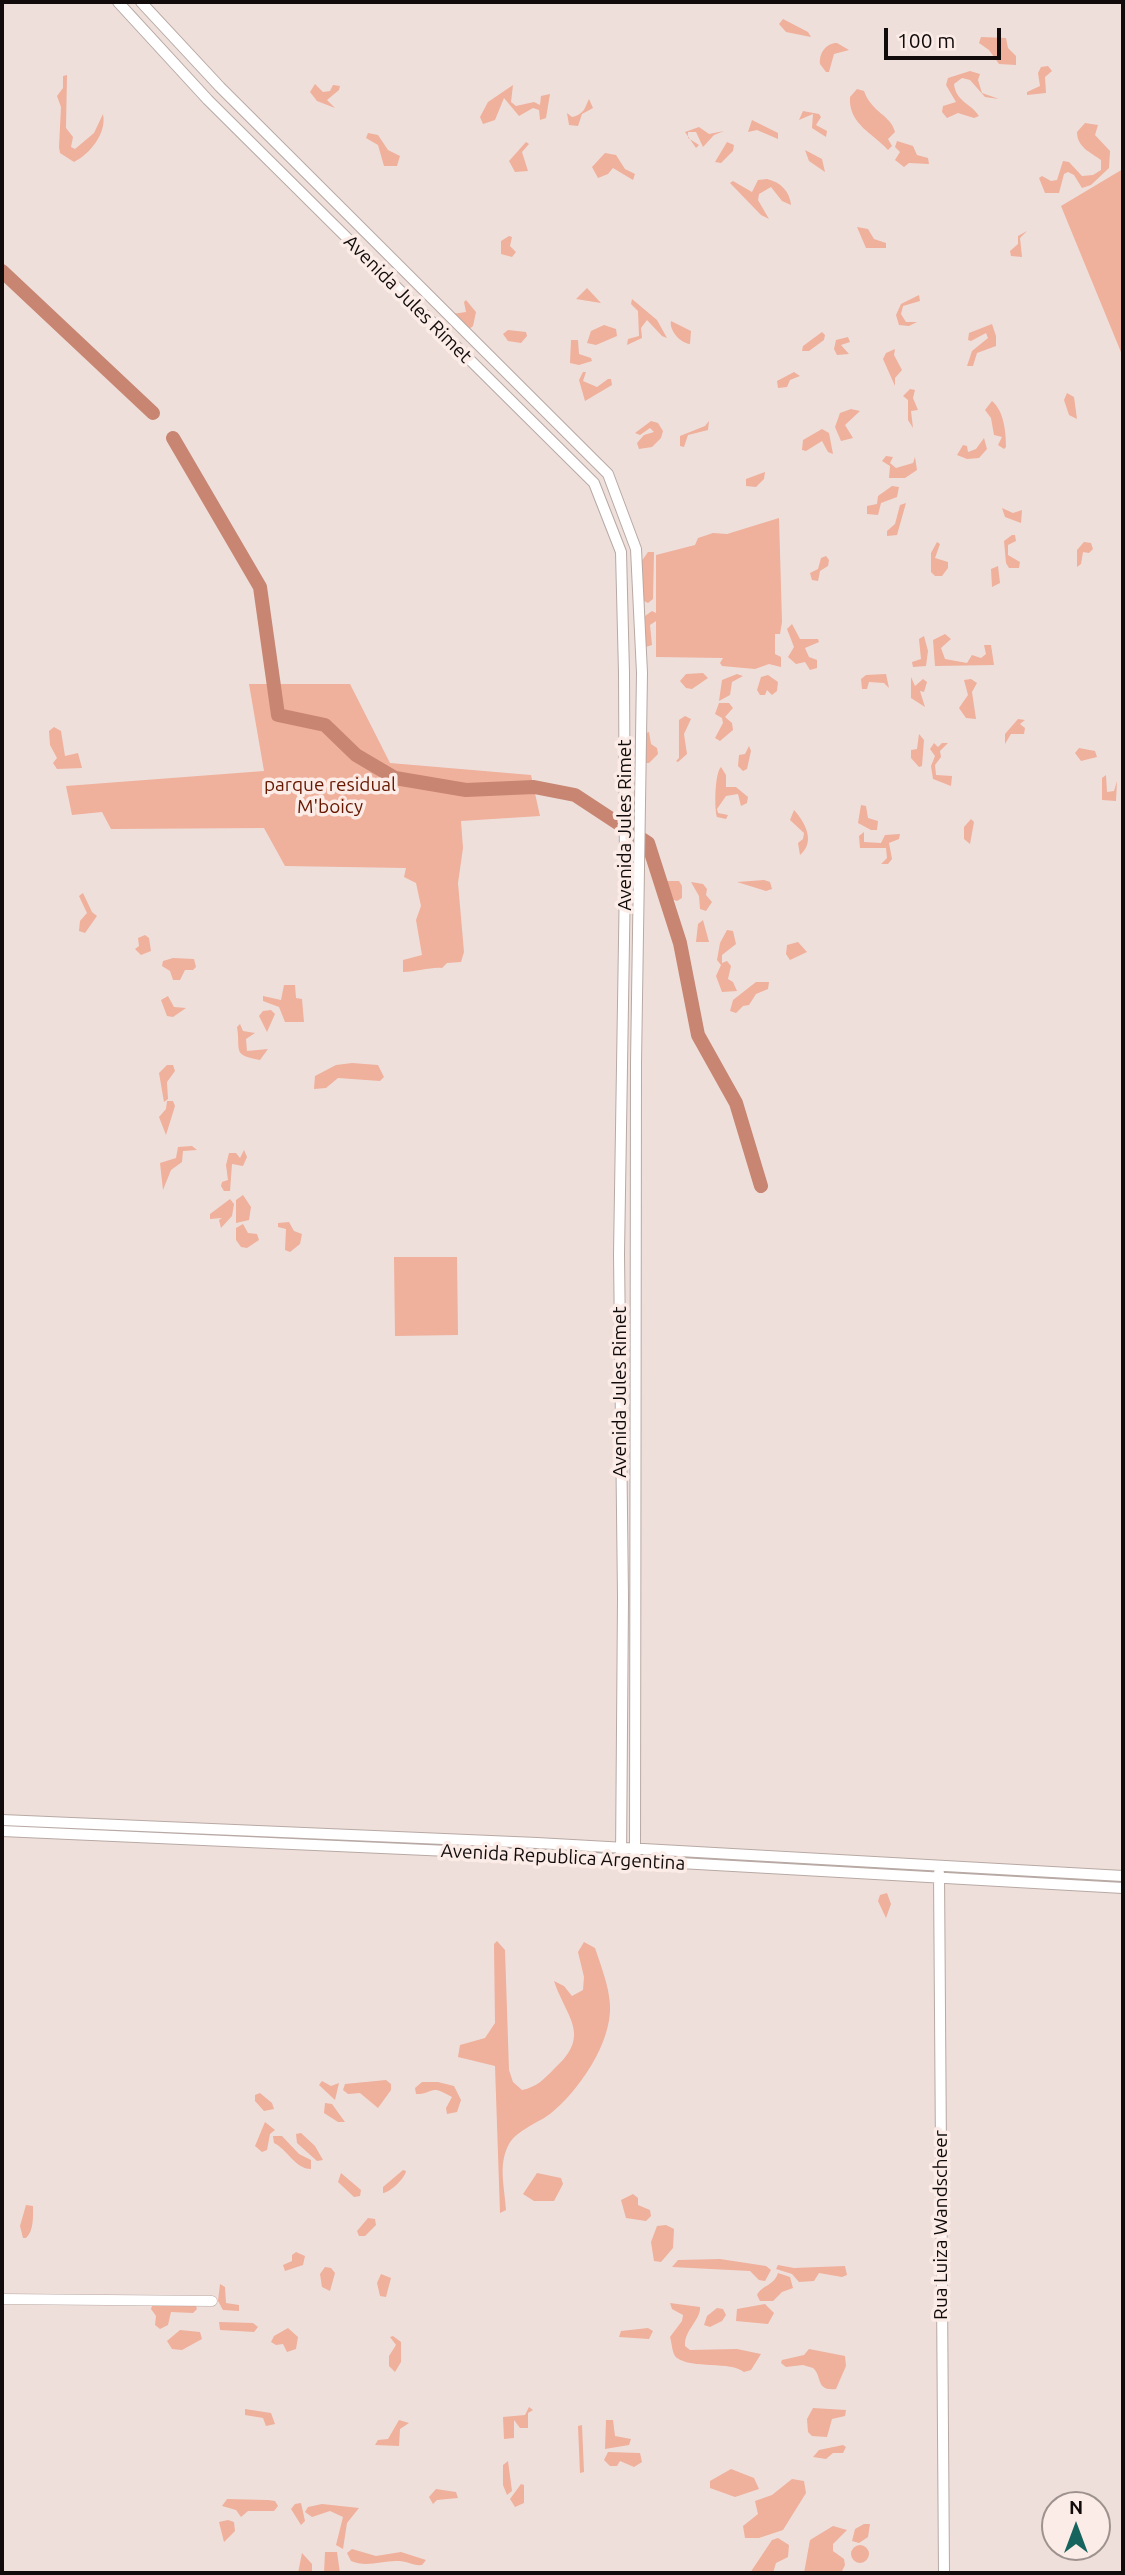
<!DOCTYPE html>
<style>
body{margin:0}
#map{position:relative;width:1125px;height:2575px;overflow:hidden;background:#efdfda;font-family:Ubuntu,sans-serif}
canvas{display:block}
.frame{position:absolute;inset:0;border:4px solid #110c0b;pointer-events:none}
.north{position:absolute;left:1041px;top:2491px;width:70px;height:70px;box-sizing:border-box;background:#fcece7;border:2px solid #9e928f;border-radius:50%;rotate:0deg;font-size:19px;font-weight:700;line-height:28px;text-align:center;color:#110c0b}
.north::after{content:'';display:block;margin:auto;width:24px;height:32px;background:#17645e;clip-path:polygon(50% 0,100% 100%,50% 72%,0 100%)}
.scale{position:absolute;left:884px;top:28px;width:117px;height:32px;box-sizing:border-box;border:4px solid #110c0b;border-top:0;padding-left:9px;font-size:21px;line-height:24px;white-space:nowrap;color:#110c0b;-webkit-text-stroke:5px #fcece7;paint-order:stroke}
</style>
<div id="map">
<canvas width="1125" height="2575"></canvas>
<div class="frame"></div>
<div class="north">N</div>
<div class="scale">100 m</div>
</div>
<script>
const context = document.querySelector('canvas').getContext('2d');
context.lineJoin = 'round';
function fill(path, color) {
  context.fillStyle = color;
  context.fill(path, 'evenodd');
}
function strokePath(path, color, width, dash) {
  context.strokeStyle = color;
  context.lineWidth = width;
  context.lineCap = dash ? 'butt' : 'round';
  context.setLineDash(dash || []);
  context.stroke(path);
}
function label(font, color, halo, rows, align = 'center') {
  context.font = font + ' Ubuntu,sans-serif';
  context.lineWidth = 7;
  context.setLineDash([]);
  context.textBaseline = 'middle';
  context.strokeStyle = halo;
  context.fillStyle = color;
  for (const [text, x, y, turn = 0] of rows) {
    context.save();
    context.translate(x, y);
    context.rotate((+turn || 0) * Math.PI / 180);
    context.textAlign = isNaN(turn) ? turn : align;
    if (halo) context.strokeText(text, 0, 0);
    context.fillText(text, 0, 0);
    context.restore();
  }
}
fill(new Path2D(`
 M783 19 808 32 811 37 786 32 779 24Z
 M981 37 1006 38 1008 48 1016 56V65L999 64 989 50 979 43Z
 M837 43 849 50 834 54 829 72H826L820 64C819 53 826 43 837 43Z
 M1048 66 1052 71 1045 77 1046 93 1027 95V92L1040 86 1038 73 1041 67Z
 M970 71 980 74 978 80 982 93 999 99 985 97 970 80 962 78 954 84C956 102 971 103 979 116L974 118 958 113 947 118 942 112 943 106 956 102 946 85 948 78Z
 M67 75 66 128 73 137 71 147 75 149 94 133 103 114C107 133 90 154 74 162L60 153 59 147 61 107 57 96 63 88V76Z
 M315 84 323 92 330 91 333 85 340 86 339 90 327 100 335 108 317 101 310 92Z
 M513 85 511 102 516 106 534 102 540 105 541 96 550 94 546 118 540 120 539 110 533 108 519 116 504 98 495 120 483 124 480 117 488 102Z
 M857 89 864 91C872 113 891 115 895 132L888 139 892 146 888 150C874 134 848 124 850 97Z
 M589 99 593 108 582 114 578 126 569 125 567 113 572 117C585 114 585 107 589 99Z
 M803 111 819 114 821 117 816 125 827 131 826 137 812 128 813 114 799 120Z
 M752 120 778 133V139L757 130 748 132Z
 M1085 123 1098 125 1095 135 1110 151 1109 168 1091 185 1082 188 1074 175 1068 172 1064 174 1059 193H1045L1039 178 1042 176 1051 181 1057 180 1063 161 1069 162 1082 176 1093 175 1101 170V160C1090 152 1077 147 1077 132Z
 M699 127 709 134 724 131 714 135 703 147 696 132H688V138L699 145 696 148 685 132Z
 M368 133 378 135 388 150 400 156 397 166H384L378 145 366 138Z
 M897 141 913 146 917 155 928 158 929 164 909 163 904 167 895 160 900 152 895 147Z
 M526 142 529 144 522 152 528 171 515 172 509 161Z
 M727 142 734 145 733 151 721 163 715 162Z
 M805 150 822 159 825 172 809 161Z
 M605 153 616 155 625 169 635 174 633 180 613 168 608 174 598 178 592 167Z
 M1123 169V357L1061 206Z
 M767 179C780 182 790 191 791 205L782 201 771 187 759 194 758 200 769 219 761 215 730 183 733 181 752 192 758 180Z
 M857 227 868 229 874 239 886 243V248H866Z
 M1027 231 1020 238 1022 257 1011 256 1010 251 1018 244V236Z
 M509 236 512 237 510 246 516 252 512 257 501 254V241Z
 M587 288 601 303 576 299Z
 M919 295 920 301 903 306 901 314 906 322H917L909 326 899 325 896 315 901 304Z
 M632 299 657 320 667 338 662 336 647 320 641 328 642 338 627 345 628 339 639 336 638 311 631 304Z
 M466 300 476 312 473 326 468 330 452 314 466 312 464 302Z
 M671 321 691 331 690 344C680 343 669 330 671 321Z
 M992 324 996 336V346L977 353 973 366H967L972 351 988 338 986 333 971 341 968 340 969 333Z
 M604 325 616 329 617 336 596 345 587 343 591 331Z
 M508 330 526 332 527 336 521 343 508 341 503 334Z
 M822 332 825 335 824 340 809 351H802L803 346Z
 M848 337 850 342 841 345 849 354 837 355 834 349 836 340Z
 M571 340H578L579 354 591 358 592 361 579 365 570 363Z
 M895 349 894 355 902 370 895 378V386L883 359 886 353Z
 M583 372H586L583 381 597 387 608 379H611L612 385 585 401 579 380Z
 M794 372 800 376 790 380 787 387 778 388 777 381Z
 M910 389 915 390 913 398 918 410 911 411 913 428 908 420V400L903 396Z
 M1067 393 1074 397 1077 419 1069 415 1064 400Z
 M992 401C1004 411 1006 432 1006 447L1004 449 998 445 1002 437 994 435 991 418 985 410Z
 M851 409 860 411 845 425 853 438 841 441 835 427 840 413Z
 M651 421 658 423 663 431 661 438 652 447 639 449 637 443 644 435 654 432 650 428 640 435 635 433Z
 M709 421 708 430 688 435 684 447 680 446V436L705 426Z
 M822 429 829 433 833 454 828 452 822 441 806 451 802 450 803 440Z
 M984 438 987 449 979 458 967 459 957 455 963 445 967 446 968 452 976 449Z
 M886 456 893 457 890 463 896 468 913 463 915 457 917 470 905 478H889L890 466 882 461Z
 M765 472 764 479 756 487 746 486V479Z
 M892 486 899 487 897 497 881 503 878 515 867 514V506L877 504 878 496Z
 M906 503 897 535 887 536V531L895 524 900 505Z
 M1002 508 1013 513 1022 510 1021 523 1005 517Z
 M779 518 782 622 780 634H775V654L781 657V667L769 664 755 669 722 666 720 663 723 658 656 657V621L650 625 652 645 646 647 645 616 652 611 656 613V555L695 545 698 538 713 533 727 534Z
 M1012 535H1015L1016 541 1008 545V555L1020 562 1019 568H1009L1006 563 1004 541Z
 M937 542 940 544 935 558 948 562V568L942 576H935L931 572V553Z
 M1084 542 1091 543 1093 549 1089 553 1083 552 1081 564 1077 567V550Z
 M648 552H654L653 599 648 603 642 600 641 562Z
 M826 556 829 560 828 566 820 571 818 581 812 580 810 573 818 569 821 558Z
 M998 566 1000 583 992 587 991 569Z
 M792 624 800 639H818L819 642 805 648 809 657 817 660V668L810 670 805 662 796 664 788 657 794 647 787 629Z
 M945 634 951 639 941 648 945 659 967 663 972 655 981 658 986 654 984 645H991L994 665 935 666 933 640Z
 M924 636 928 651 926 666 913 667 912 662 921 659 919 639Z
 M686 674 703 673 708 678 692 689 686 688 680 681Z
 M737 674 743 676 732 682 730 695 719 701 722 680Z
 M886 674 889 688 884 683 869 682 867 689H862L861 679 866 675Z
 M768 675 778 682 777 691 772 695 767 690 765 695H760L757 690 761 677Z
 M911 677 915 686 923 679 927 682 924 692 920 691 925 707 911 698Z
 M971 679 977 683 972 692 976 719 966 718 959 708 968 695 964 680Z
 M249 684H350L390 763 531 775 540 816 461 821 463 848 458 883 464 952 461 962 447 963 442 968C430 967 417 972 403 972V960L422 955 416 920 421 906 416 883 404 877 406 868 285 866 264 828 111 829 102 812 72 815 66 786 264 771Z
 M719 703H729L733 708 725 717 732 723 733 730 720 741 715 738 723 723 722 718 715 714Z
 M685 716 691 719 684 734 687 754 678 762 676 761 679 758V720Z
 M1018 719 1025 720 1020 724 1025 728 1024 734H1011L1005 744V734Z
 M54 727 61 731 65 756 78 753 82 768 57 769 53 763 57 758 50 745 49 731Z
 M649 732 651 744 657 748 658 754 649 763H645L646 733Z
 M919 734 924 740 922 766 919 767 911 758V750L917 749Z
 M934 743 938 747 942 743H948L940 751 941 757 935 765 936 775 952 776 951 786 933 779 931 766 935 756 930 749Z
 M749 746 751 751 747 769 743 771 738 766 739 755 745 754Z
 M1079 748 1095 751 1097 757 1081 761 1075 753Z
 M721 767 726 775V787H736L748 797 747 803 741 806 738 794 726 796 717 809 718 813 728 815 726 819 717 817C714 808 715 772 721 767Z
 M1106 775 1107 792 1114 791 1117 781 1116 801 1102 800V778Z
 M861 805 866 806 868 818 878 821 877 830H871L858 823Z
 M794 810C805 822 816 842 800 855L798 843 803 839 804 833 790 820Z
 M971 819 974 822 970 844 964 839V827Z
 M864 832V842L881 843 885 835 900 834 899 839 889 843 892 859 888 864H881L887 858 886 848H860L859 836Z
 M764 880 770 882 772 889 766 891 737 882Z
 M664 881H679L682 886V898L677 901 671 899Z
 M691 882 703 884 707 889 706 895 712 902 706 911 700 909 699 896Z
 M83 893 92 912 97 916 85 933 79 931 80 921 87 913 79 896Z
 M703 920 709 942H696L698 924Z
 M727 930 733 931 736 944 722 955V963L727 961 731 966 728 979 733 982 737 991 722 992 716 976 721 965 717 960 720 943Z
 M145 935 149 938 151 951 141 955 135 949 139 946 138 938Z
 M798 942 807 952 790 960 786 954 787 945Z
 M173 958 194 959 196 967 193 970H185L180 980H173L170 971 162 966 163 961Z
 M756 982H769L768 989 756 994 749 1005 743 1006 736 1013 730 1011 733 1000Z
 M284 985H295L296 998 302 999 304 1022H285L279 1007 263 1001V996L281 1000Z
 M168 996 174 1007 186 1008 173 1017 167 1016 161 1000Z
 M271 1010 275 1014 267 1032 259 1016 263 1011Z
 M240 1024 243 1031 255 1033 246 1039 247 1051 268 1049 260 1060C231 1055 241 1050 237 1027Z
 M352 1063 378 1065 384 1077 380 1081 338 1078 326 1088 314 1089 315 1076 336 1065Z
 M167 1065H173L175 1071 167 1082 168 1099 164 1102 159 1073Z
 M167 1101H173L175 1106 166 1135 159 1117 166 1109Z
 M192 1146 197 1150 183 1151 182 1162 171 1170 163 1190 160 1163 176 1158 178 1147Z
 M244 1150 247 1157 243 1166 232 1164 230 1191H224L221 1186 222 1182 228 1180 226 1165 229 1153H236L240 1158Z
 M243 1195 251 1207 249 1220 236 1223V1200Z
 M230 1199 234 1204 232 1216 221 1228 219 1220 222 1218 210 1219V1214Z
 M289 1222 294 1231 302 1234 300 1244 290 1252 285 1250 286 1229 278 1227V1223Z
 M243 1224 248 1233 257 1234 259 1240 247 1248 241 1247 236 1240V1228Z
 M394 1257H457L458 1335 395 1336Z
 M887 1893 891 1904 886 1918 878 1901 880 1895Z
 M497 1941 505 1950 509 2070 513 2082 522 2090C537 2087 544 2079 554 2069 592 2035 567 2019 554 1981L564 1986 572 1996 583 1990 584 1977 578 1952 584 1942 595 1948C601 1966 609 1986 610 2005 612 2043 578 2092 550 2114 536 2124 515 2131 508 2146 498 2166 505 2189 506 2210L500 2213 495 2066 458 2057 460 2045 485 2038 495 2023 494 1944Z
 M386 2080 391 2084V2090L378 2108 360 2093 348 2094 343 2090 345 2084Z
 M322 2081 331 2086 339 2083 335 2100 319 2085Z
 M422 2082H438L454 2086 461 2100 457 2112 447 2114 446 2108 452 2097C428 2083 435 2094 416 2094L415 2088Z
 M260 2093 272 2103 274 2109 264 2111 255 2101V2095Z
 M325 2103 332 2104 345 2122H338L324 2113Z
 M265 2122 275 2130 270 2134 267 2150 262 2152 255 2146Z
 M301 2133 315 2146 323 2160 317 2161 297 2143 296 2134Z
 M273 2136H282L299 2154 311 2160V2169C295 2169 287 2149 274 2143Z
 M403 2170 406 2171C405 2178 391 2192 383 2193V2187Z
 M341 2173 361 2190 360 2196 354 2197 338 2182Z
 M537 2173 561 2178 563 2184 554 2201H534L523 2194Z
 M633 2194 638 2198V2205L650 2210 651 2216 646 2221 626 2218 621 2200Z
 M26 2205 33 2206C33 2216 34 2231 26 2238H23L20 2226Z
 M368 2218 375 2219 376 2225 365 2236H359L357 2231Z
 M666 2225 674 2229 673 2248 661 2262 654 2261 651 2242 657 2226Z
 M296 2252 305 2256 303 2265 285 2271 283 2265 292 2261V2255Z
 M720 2259 766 2266 771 2270 765 2281 759 2280 750 2271 672 2267 678 2260Z
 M778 2265 794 2268 845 2266 847 2275 842 2277 819 2273 814 2281 799 2282 792 2274 776 2269Z
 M325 2267 331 2268 335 2273 330 2291 322 2287 320 2274Z
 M778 2273 790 2277 793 2288 782 2292 773 2301H760L757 2295C762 2285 774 2286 778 2273Z
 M381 2274 391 2278 386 2297 380 2296 377 2283Z
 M220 2284 225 2287 226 2303 239 2305V2311L223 2310 218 2301Z
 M153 2303H195L197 2309 193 2313 171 2312 168 2325 160 2329 155 2325 156 2316 151 2309Z
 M670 2303 700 2307C701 2320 684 2330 685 2346L690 2350 737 2349 761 2354 751 2370 744 2372C731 2361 692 2369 677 2358 672 2355 672 2343 670 2337L682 2321 683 2315 672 2309Z
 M765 2304 774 2313 768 2324 736 2321 737 2309Z
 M717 2308 723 2309 726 2315 722 2321 710 2327 704 2325 707 2316Z
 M219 2322 253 2323 258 2327 254 2332 220 2330Z
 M288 2328 298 2337 296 2349 287 2352 283 2344 276 2345 271 2342 274 2336Z
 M648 2328 653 2331 649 2339 619 2337 621 2331Z
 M180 2330 200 2332 202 2339 182 2350 172 2349 167 2341Z
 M393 2336 401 2342V2362L395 2372 389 2366V2356L396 2345 390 2337Z
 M809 2349 845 2356 846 2366 836 2389C815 2391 823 2377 813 2368L803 2365 786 2367 781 2363 782 2360 804 2355Z
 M529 2407 533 2410 528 2413V2428H520L514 2420V2438L504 2439 503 2417 525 2415Z
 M813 2408 846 2410 845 2416 832 2419 827 2437 812 2436 808 2432 807 2419Z
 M245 2409 271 2413 275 2424 266 2426 263 2418 245 2415Z
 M399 2420 409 2423 400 2429 399 2446 375 2445 378 2440 388 2439Z
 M606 2420H613L615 2436 631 2439 629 2445 605 2449Z
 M582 2425 584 2472 580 2473 578 2426Z
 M843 2445 846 2447 843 2453H833L826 2459 813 2457 819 2450Z
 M608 2452 640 2453 642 2462 634 2467 620 2461 617 2466H610L604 2460Z
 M508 2461 512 2491 507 2495 503 2485V2465Z
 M731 2469 754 2478 759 2489 735 2497 710 2488V2481Z
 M792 2479 804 2481 806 2493 783 2530 759 2538H745L743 2526 758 2514 755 2501 772 2495Z
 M521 2484 524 2485V2503L515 2507 510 2499Z
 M436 2489 456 2492 458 2498 437 2500 433 2504 429 2497Z
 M227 2499 268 2500 275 2501 278 2506 274 2511H248L241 2517 236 2510 222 2506Z
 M301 2503 305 2521 301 2525 291 2509 295 2504Z
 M322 2504 359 2508 347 2523 343 2549 336 2545 343 2517 330 2511 312 2517 305 2512 308 2507Z
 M228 2520 234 2522 235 2531 224 2542 219 2522Z
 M864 2524H870L868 2537 859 2543 852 2541 855 2529Z
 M833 2526 847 2530 833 2544V2551L844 2559 845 2565 841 2573H804L810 2540Z
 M778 2538 789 2545 788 2557 776 2563 773 2573H750L772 2540Z
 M851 2554a9 9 0 1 1 18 0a9 9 0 1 1-18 0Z
 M352 2549 376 2556 401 2552 426 2560 422 2565C413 2566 407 2561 399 2561 382 2560 367 2568 351 2561L347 2553Z
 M325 2552H337L340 2573H324Z
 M302 2553 312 2564V2573H298Z`), '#efb09c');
strokePath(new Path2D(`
 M2 271 153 413
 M173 438 260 587 278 715 325 725 356 755 395 778 466 790 534 787 575 795 648 843 680 943 698 1035 736 1103 761 1186`), '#c78572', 14);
const tertiary = new Path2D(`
 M2 2299 212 2301`);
const secondary = new Path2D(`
 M118 2 208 100 594 483 621 552 624 673 625 878 619 1254 623 1598 621 1859
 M141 2 220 87 608 474 636 549 642 673 636 1063 635 1860
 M2 1820 537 1843 1123 1876
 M2 1831 538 1855 1123 1888
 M939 1873 944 2573`);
strokePath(tertiary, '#b8a9a4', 11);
strokePath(secondary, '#b8a9a4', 12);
strokePath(tertiary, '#fff', 10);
strokePath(secondary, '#fff', 10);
label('19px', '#110c0b', '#fcece7', [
 ["Avenida Jules Rimet",408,299,45],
 ["Avenida Jules Rimet",625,825,-90],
 ["Avenida Jules Rimet",620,1392,-90],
 ["Avenida Republica Argentina",563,1857,3],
 ["Rua Luiza Wandscheer",941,2225,-90]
]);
label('19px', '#661800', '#fcece7', [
 ["parque residual",330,785],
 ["M'boicy",330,807]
]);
</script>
